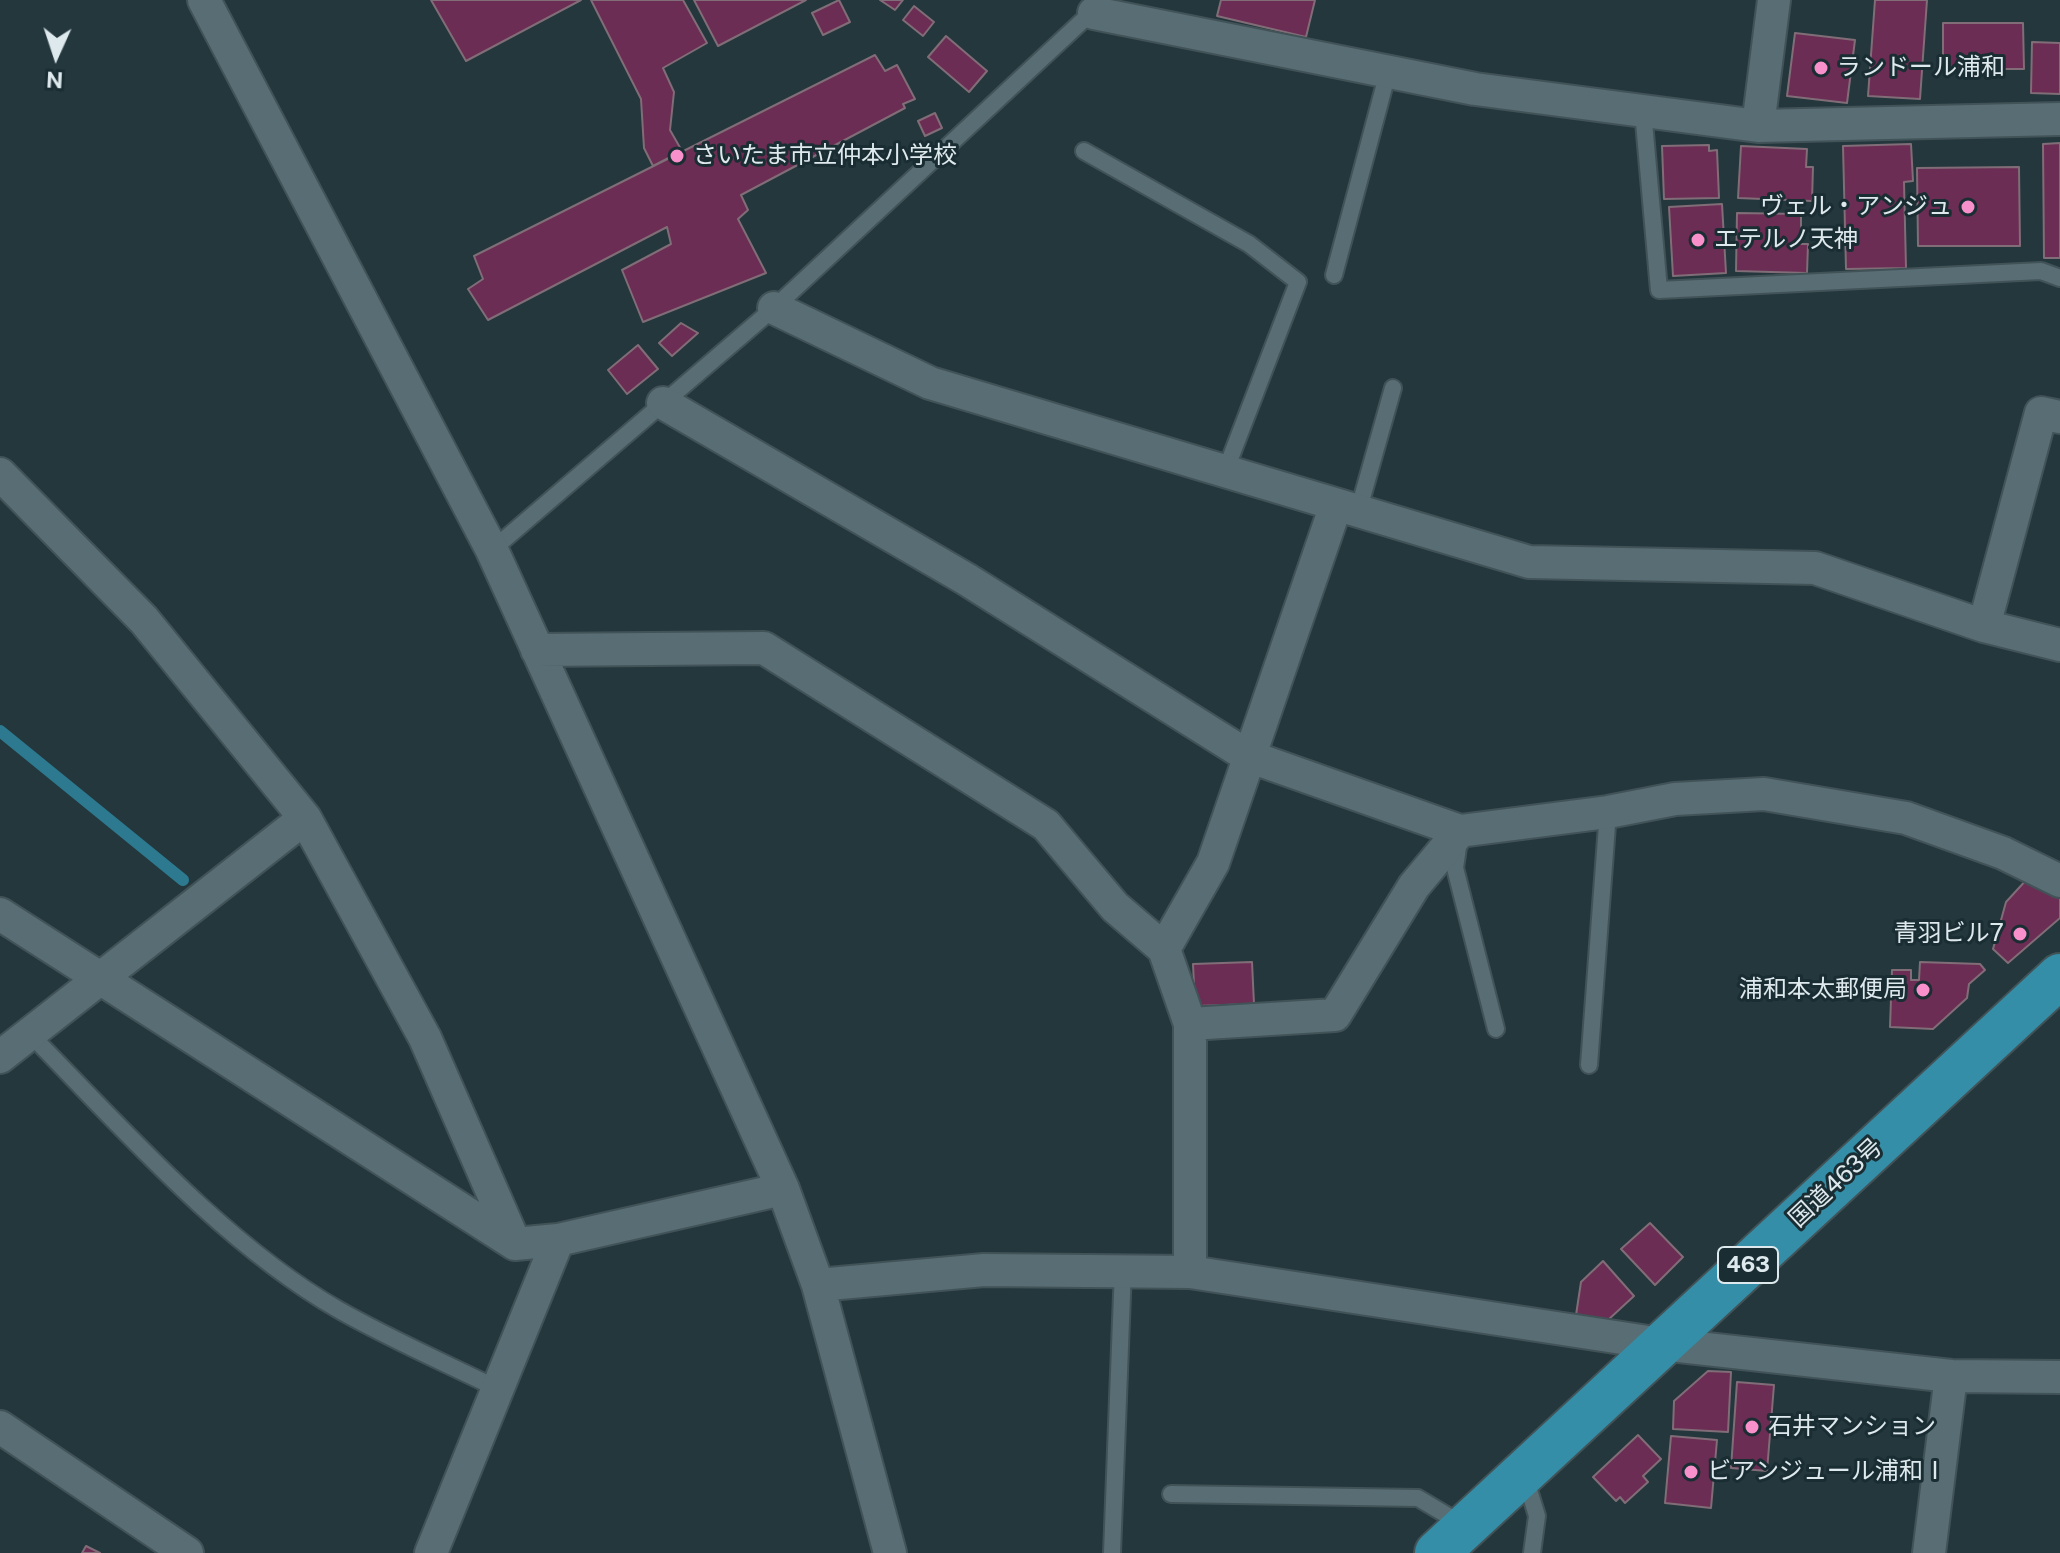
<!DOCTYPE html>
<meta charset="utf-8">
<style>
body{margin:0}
#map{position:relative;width:2060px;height:1553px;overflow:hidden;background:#23373d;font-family:"Public Sans",sans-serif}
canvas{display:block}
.north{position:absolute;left:16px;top:16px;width:80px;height:80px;-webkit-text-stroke:6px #192d33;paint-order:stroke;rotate:183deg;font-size:22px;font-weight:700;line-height:32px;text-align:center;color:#dee9ed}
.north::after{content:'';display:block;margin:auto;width:28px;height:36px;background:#dee9ed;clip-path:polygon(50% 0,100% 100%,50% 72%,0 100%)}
</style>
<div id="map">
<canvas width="2060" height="1553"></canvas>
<div class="north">N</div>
</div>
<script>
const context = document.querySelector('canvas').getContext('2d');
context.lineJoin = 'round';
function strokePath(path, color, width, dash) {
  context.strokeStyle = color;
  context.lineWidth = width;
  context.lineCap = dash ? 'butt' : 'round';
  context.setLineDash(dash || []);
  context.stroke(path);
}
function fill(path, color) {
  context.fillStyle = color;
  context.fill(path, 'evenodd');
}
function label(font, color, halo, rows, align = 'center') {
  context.font = font + ' "Public Sans","Noto Sans JP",sans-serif';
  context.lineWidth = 6;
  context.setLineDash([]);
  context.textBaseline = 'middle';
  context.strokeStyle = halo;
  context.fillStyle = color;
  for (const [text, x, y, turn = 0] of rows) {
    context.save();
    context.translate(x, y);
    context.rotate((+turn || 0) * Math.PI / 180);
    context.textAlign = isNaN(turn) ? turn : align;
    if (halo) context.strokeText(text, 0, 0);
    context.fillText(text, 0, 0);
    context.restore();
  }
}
strokePath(new Path2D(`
 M0 731 183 880`), '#2d798f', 12);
const building = new Path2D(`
 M431 0H581L466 61Z
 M591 0H683L707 43 663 68 674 92 670 130 682 151 653 166 644 148 641 99Z
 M694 0H806L718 46Z
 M839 0 850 22 823 35 812 13Z
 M880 0H903L895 10Z
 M1221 0H1315L1306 37 1217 16Z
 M1875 0H1927L1920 99 1868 96Z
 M914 6 934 22 923 36 903 20Z
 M1943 23H2023L2024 69H1943Z
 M1795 33 1855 40 1847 103 1787 96Z
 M946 36 987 71 969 92 928 57Z
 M2032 42 2060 43V94L2031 93Z
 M875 55 885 71 897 65 915 99 903 104 905 108 741 195 748 210 738 219 766 273 643 322 622 270 671 244 667 227 488 320 468 289 483 279 474 256Z
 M935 113 942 128 925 136 918 121Z
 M2060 143V258H2044L2043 144Z
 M1911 144 1913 181 1904 182 1906 268 1846 269 1843 146Z
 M1709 145V151L1717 150 1719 198 1664 199 1662 146Z
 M1741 146 1807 149 1806 167H1813L1812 201 1738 198Z
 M2019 167 2020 246H1918L1917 168Z
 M1722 204 1726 273 1673 276 1669 207Z
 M1737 213 1801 214V244H1808L1807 273 1736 271Z
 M681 323 698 333 672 356 659 343Z
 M638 345 658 369 627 394 608 370Z
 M2028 878 2060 896V918L2008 963 1993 949 2006 902Z
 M1252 962 1254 1004 1195 1006 1193 964Z
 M1920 962 1980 964 1985 970 1969 984 1967 998 1933 1029 1890 1027 1892 970H1911V980H1919Z
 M1650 1223 1683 1257 1655 1285 1621 1249Z
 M1603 1261 1634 1296 1608 1320 1576 1315 1581 1282Z
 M1708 1371 1731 1372 1728 1432 1673 1429 1674 1401Z
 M1737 1382 1774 1385 1767 1471 1731 1468Z
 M1638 1435 1661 1459 1643 1476 1648 1482 1625 1503 1620 1497 1616 1501 1593 1477Z
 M1671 1436 1717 1440 1711 1508 1665 1503Z
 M86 1546 100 1553H82Z`);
fill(building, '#6b2d53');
strokePath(building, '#806d77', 2);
const lane = new Path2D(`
 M1643 111 1659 290 2041 271 2060 278
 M1084 151 1249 244 1298 282 1225 472
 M1334 275 1388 72
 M1358 512 1393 388
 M492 550 774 308 1094 10
 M1459 840 1455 868 1496 1029
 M30 1034C122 1128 225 1245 339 1310 390 1339 445 1363 498 1389
 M1589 1065 1608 812
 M1525 1477 1537 1516 1532 1553
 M1171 1494 1418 1498 1465 1526
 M1112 1553 1123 1269`);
const street = new Path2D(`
 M204 0 492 550 783 1189 818 1285 890 1553
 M1094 13 1475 89 1758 126 2060 119
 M1758 126 1774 0
 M774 308 930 383 1529 562 1815 568 1984 626 2060 645
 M663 403 966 579 1248 756 1460 831 1608 812 1675 799 1764 794 1906 818 2003 853 2060 881
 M0 474 144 620 305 818 425 1038 515 1244
 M1984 626 2041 413 2060 417
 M537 650 764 648 1046 825 1115 907 1164 949 1190 1024V1272
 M0 914 515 1244 558 1240 783 1189
 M1164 949 1213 863 1336 505
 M1190 1024 1335 1015 1414 886 1460 831
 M0 1057 305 818
 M818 1285 984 1270 1190 1272 1661 1344 1951 1376 2060 1377
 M0 1427 187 1553
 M431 1553 558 1240
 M1929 1553 1951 1376`);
const highway = new Path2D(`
 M1437 1553 2060 976`);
strokePath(lane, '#425358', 20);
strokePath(street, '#425358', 36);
strokePath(highway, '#425358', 48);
strokePath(lane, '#586d74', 16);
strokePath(street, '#586d74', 32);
strokePath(highway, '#358ea7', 44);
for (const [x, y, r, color] of [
 [1821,68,8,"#f890cc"],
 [677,156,8,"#f890cc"],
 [1968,207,8,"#f890cc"],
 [1698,240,8,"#f890cc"],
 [2020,934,8,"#f890cc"],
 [1923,990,8,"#f890cc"],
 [1752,1427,8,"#f890cc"],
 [1691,1472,8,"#f890cc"]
]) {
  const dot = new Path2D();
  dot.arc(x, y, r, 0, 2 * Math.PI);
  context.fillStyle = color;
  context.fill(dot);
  strokePath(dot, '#192d33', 3);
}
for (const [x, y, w] of [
 [1748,1265,60]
]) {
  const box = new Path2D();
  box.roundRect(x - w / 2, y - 18, w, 36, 6);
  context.fillStyle = '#192d33';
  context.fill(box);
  strokePath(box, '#dee9ed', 2);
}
label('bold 22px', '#dee9ed', null, [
 ["463",1748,1265]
]);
label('24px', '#dee9ed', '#192d33', [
 ["ランドール浦和",1837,68],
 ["さいたま市立仲本小学校",693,156],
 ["ヴェル・アンジュ",1952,207,"right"],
 ["エテルノ天神",1714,240],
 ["青羽ビル7",2004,934,"right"],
 ["浦和本太郵便局",1907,990,"right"],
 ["石井マンション",1768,1427],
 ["ビアンジュール浦和Ⅰ",1707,1472]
], 'left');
label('24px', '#dee9ed', '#192d33', [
 ["国道463号",1836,1183,-43]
]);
</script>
